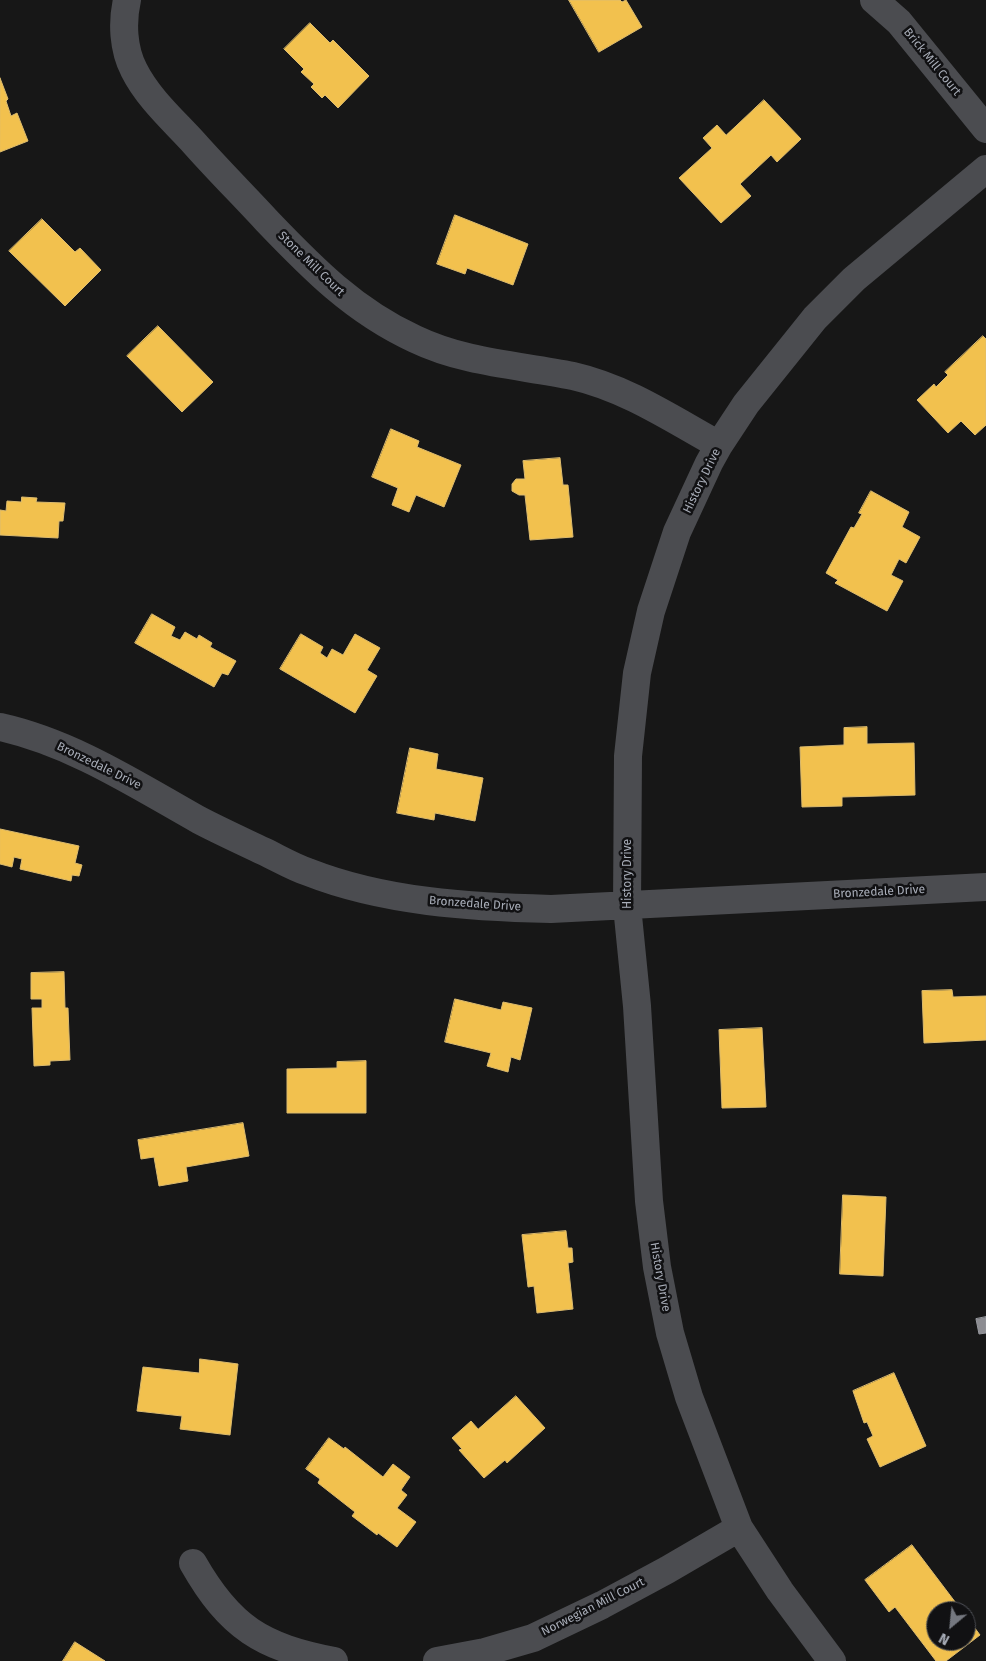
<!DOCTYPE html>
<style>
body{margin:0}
#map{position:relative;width:986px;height:1661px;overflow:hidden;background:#171717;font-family:"Fira Sans",sans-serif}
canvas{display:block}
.north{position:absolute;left:926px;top:1601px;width:50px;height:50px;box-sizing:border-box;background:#111113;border:1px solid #4d4f55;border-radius:50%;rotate:208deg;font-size:14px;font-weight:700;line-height:20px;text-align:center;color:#a8adb8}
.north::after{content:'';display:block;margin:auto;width:18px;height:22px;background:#757880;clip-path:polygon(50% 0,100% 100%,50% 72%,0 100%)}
</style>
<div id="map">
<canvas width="986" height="1661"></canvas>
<div class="north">N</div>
</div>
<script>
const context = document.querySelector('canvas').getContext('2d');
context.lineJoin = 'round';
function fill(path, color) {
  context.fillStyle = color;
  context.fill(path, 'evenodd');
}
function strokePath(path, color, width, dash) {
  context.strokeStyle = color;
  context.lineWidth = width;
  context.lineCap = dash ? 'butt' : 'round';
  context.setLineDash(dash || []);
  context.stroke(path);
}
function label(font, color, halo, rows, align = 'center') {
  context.font = font + ' "Fira Sans",sans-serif';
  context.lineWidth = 5;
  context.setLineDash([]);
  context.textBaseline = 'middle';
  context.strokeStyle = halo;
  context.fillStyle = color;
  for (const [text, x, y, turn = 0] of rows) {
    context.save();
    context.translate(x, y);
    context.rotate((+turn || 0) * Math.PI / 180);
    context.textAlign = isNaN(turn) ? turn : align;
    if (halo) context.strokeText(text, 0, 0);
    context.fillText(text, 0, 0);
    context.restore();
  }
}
const homes = new Path2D(`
 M569 0H620L622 2 626 0 642 27 599 52Z
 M310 23 330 43 333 40 369 76 338 108 325 95 322 98 311 87 314 84 301 72 304 69 284 49Z
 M0 78 8 99 6 101 11 116 17 113 28 141 0 152Z
 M764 100 801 139 777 162 771 155 740 184 751 196 721 223 679 178 712 148 703 138 717 125 726 135Z
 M455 215 528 244 513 285 467 268 465 274 437 264Z
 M42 219 75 252 80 248 101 270 65 306 9 251Z
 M158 326 213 382 182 412 127 356Z
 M983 336 986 339V425L975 435 961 421 948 433 917 400 934 384 936 387 948 375 945 372Z
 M391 429 419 441 417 447 461 465 444 507 416 495 409 512 392 505 398 488 372 477Z
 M560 458 563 485H568L573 537 530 540 525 495H519L512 491V484L516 479H525L523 461Z
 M871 491 909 512 902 527 920 537 906 563 899 559 891 575 903 581 887 611 835 583 838 580 826 573 851 527 854 528 862 514 859 513Z
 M22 497 37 498 36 502 65 503 63 521H59L58 538 0 535V510L6 511 7 501 21 502Z
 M152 614 175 627 171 636 180 640 185 632 197 639 199 635 212 643 210 647 236 661 228 675 222 673 214 687 135 643Z
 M301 634 323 647 320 653 327 658 332 649 343 655 355 634 380 648 367 670 377 676 355 713 280 669Z
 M867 727V744L914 743 915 795 842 797V806L802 807 800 747 844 745V728Z
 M410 748 438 754 436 769 483 778 475 821 435 813 434 820 397 813Z
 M0 829 79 846 75 863 82 865 79 876 72 875 71 881 20 869 22 859 14 857 12 867 0 864Z
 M64 972 65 1008H68L70 1060 50 1061V1065L34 1066 32 1008H42V999H31V973Z
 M952 990 953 997 986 996V1040L924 1043 922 991Z
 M455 999 501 1010 503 1002 532 1008 520 1060 511 1057 508 1072 487 1066 491 1053 445 1042Z
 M762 1028 766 1107 722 1108 719 1030Z
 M366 1061V1113H287V1069L337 1068V1062Z
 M243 1123 249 1156 186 1167 188 1181 159 1186 154 1157 141 1159 138 1140Z
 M843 1195 886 1197 883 1276 840 1274Z
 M566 1231 568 1248H572L573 1262 568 1263 573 1309 537 1313 534 1286 528 1287 522 1235Z
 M200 1359 238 1364 230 1435 180 1429 182 1416 137 1411 143 1367 199 1373Z
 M894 1373 926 1446 880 1467 867 1439 873 1436 867 1422 864 1423 853 1391Z
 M516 1396 545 1428 507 1463 505 1460 484 1478 459 1450 462 1449 452 1438 471 1421 478 1429Z
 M329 1438 344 1449 345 1447 383 1477 393 1464 410 1477 401 1490 407 1495 397 1508 416 1522 397 1547 378 1533 377 1535 352 1516 355 1512 318 1483 320 1479 306 1469Z
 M912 1545 962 1611H936V1641H966V1616L980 1635 946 1661H936L895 1607 889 1612 865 1580Z
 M75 1642 105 1661H63Z`);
fill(homes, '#f2c14e');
strokePath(homes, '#dcbb6e', 1);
const industry = new Path2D(`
 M986 1317V1333L979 1334 976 1319Z`);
fill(industry, '#8d8d92');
strokePath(industry, '#95979d', 1);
strokePath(new Path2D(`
 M127 0C122 22 123 49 134 70 148 98 173 120 194 143 218 170 243 195 267 221 312 268 354 311 415 339 465 363 519 365 573 376 626 388 672 419 719 445
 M874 0 899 22 986 129
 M0 727C72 743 135 784 199 820 220 831 242 841 263 851 278 858 293 867 308 872 384 902 471 907 551 909L986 887
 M193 1563C230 1628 262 1647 334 1661
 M437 1661 485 1652 533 1638 602 1605 667 1570 739 1528
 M832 1661 780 1591 739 1528 689 1397 670 1333 657 1267 649 1201 637 1006 627 906 628 756 637 673 651 611 677 532 709 463 719 445 746 404 815 318 854 279 986 169`), '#4b4c50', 28);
label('12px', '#a8adb8', '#111113', [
 ["Brick Mill Court",932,62,51],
 ["Stone Mill Court",311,264,44],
 ["History Drive",702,481,-64],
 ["Bronzedale Drive",99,766,26],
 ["History Drive",628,874,-90],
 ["Bronzedale Drive",879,892,-3],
 ["Bronzedale Drive",475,904,4],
 ["History Drive",660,1277,80],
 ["Norwegian Mill Court",593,1607,-27]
]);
</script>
